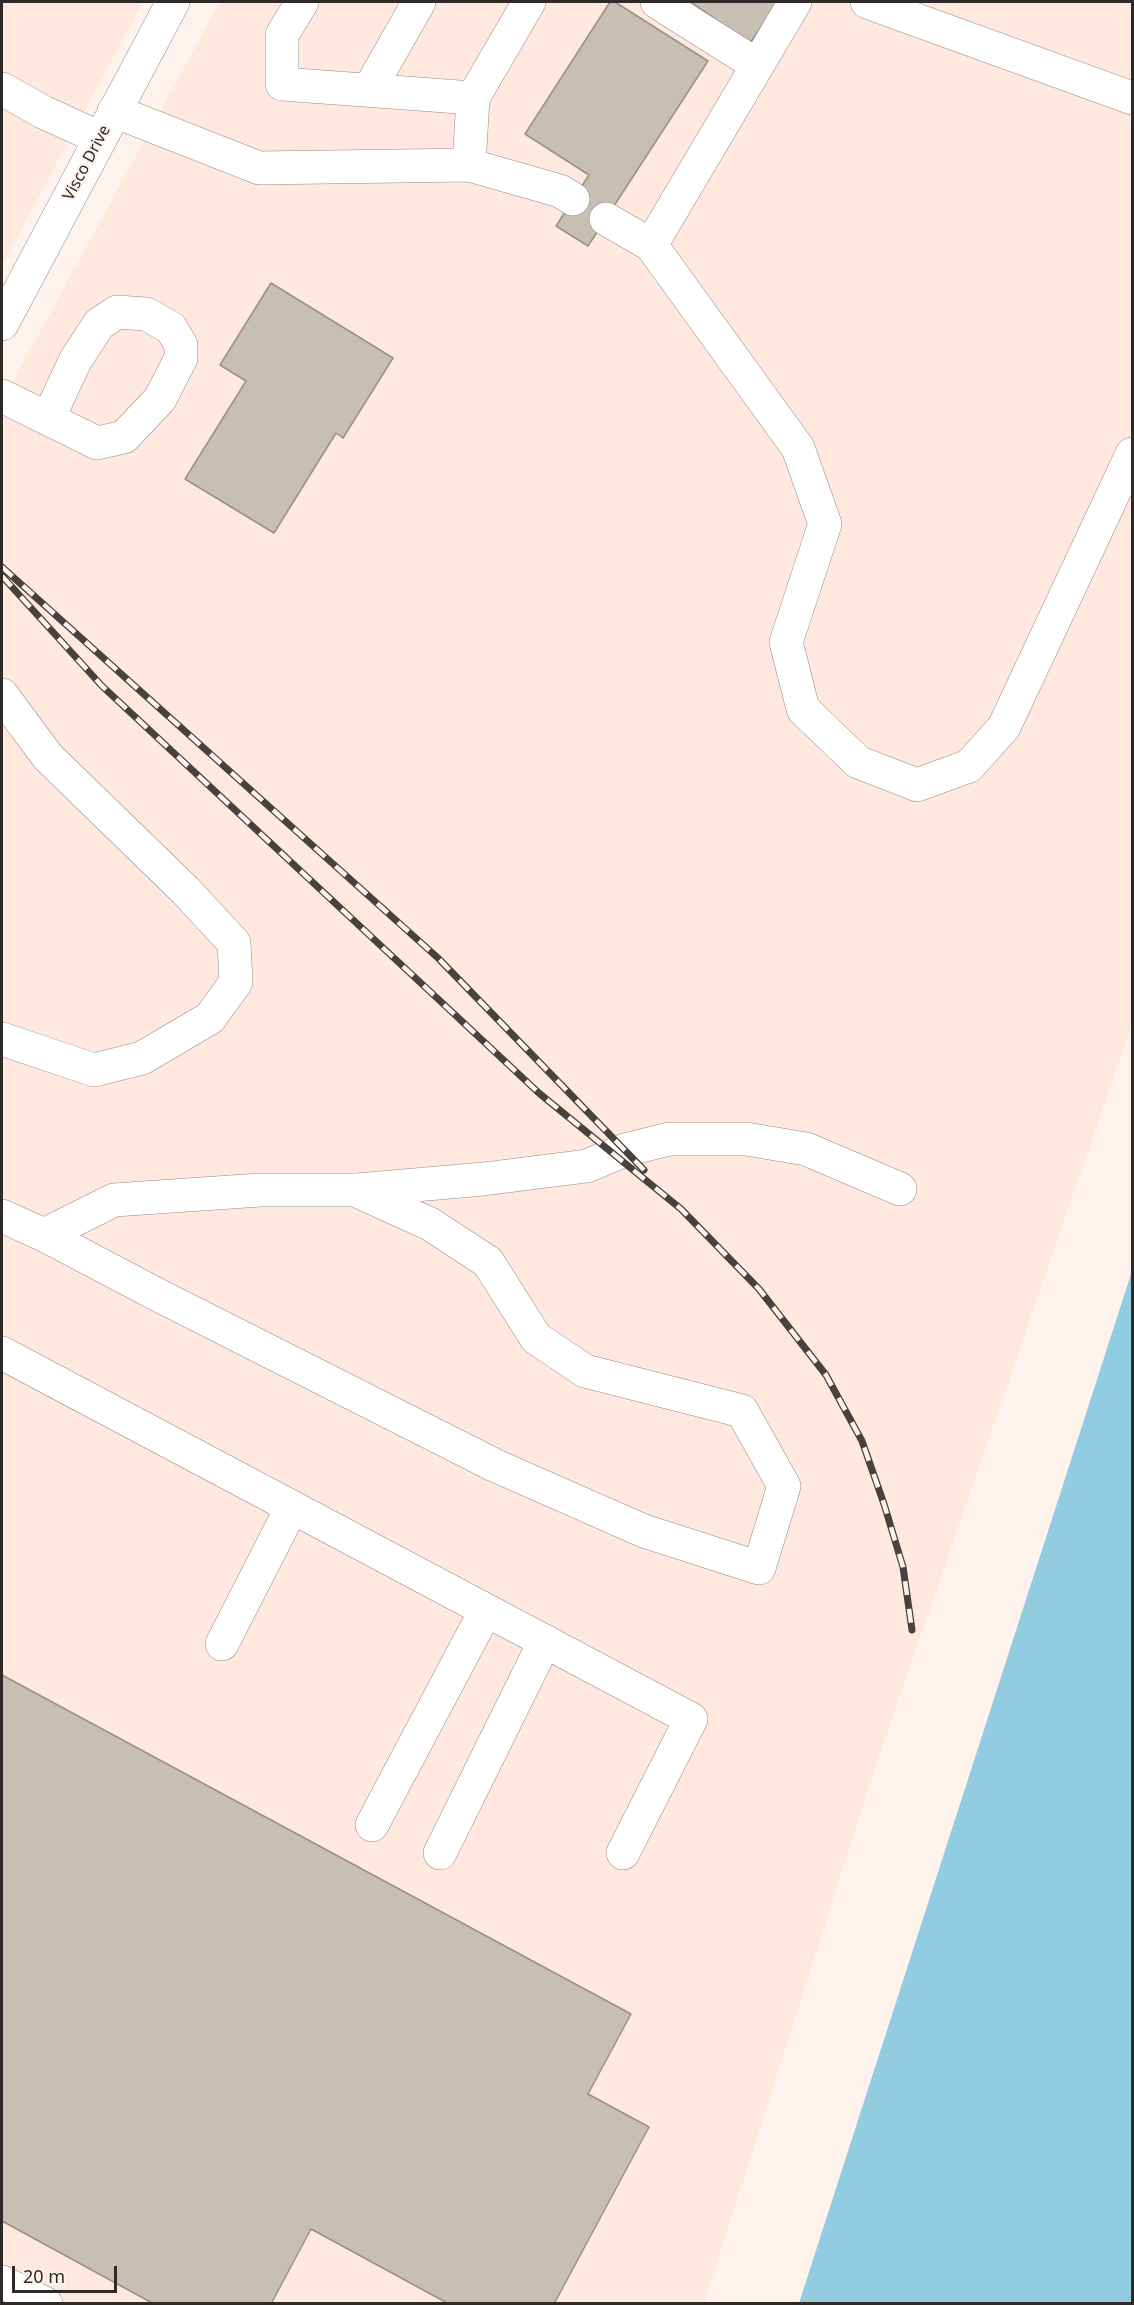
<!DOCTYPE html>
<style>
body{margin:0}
#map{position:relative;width:1134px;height:2305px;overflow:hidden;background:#fef2ec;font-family:"Noto Sans",sans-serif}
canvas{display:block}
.frame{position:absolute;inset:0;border:3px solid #2f2a27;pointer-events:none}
.scale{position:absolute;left:12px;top:2266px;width:105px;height:27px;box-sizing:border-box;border:3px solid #2f2a27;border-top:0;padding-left:8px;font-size:18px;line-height:21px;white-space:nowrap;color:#2f2a27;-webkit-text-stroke:4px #fef2ec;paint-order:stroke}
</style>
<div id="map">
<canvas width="1134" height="2305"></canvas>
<div class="frame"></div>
<div class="scale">20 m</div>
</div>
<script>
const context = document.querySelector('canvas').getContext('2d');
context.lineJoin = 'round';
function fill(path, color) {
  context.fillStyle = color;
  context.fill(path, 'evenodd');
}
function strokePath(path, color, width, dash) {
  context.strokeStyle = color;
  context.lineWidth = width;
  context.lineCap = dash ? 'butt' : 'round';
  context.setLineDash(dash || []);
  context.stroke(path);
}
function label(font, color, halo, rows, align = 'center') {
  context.font = font + ' "Noto Sans",sans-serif';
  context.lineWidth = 4.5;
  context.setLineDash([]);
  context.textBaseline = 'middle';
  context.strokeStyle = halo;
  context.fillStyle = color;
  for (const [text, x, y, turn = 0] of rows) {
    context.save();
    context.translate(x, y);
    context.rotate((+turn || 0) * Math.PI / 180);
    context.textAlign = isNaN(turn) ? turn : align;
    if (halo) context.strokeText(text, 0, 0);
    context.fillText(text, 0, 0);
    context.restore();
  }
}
fill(new Path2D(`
 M2 2H143L2 265Z
 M220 2H1132V1024L876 1765 704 2303 2 2304V402Z`), '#ffe8dd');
fill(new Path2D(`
 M1132 1271V2303H799Z`), '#91cce1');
const building = new Path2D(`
 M610 2H615L708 61 588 246 556 226 589 175 525 134Z
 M691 2H779L750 43Z
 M271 283 393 358 343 438 336 433 274 533 185 479 246 381 220 365Z
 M2 1675 631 2014 588 2094 649 2127 554 2304H449L311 2229 271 2304H154L2 2221Z`);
fill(building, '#c8bfb3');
strokePath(building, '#999186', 1.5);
const minor = new Path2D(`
 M302 2 282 35V84L473 98
 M657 2 757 65
 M867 2 1132 98
 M2 89 43 112 100 138
 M369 90 419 2
 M114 111 259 168 469 165 473 98 529 2
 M469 165 560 191 573 199
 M606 219 651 245 795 2
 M651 245 798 448 825 524 786 642 803 709 858 762 917 785 969 766 1004 727 1132 454
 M2 324 173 2
 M2 396 97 443 124 437 160 399 181 358V345L171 328 146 314 117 312 99 324 75 361 48 419
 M2 695 48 757 186 891 234 943 236 982 210 1018 142 1058 94 1070 2 1039
 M357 1190 484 1179 587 1166 625 1150 669 1139H746L806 1149 900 1189
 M2 1216 44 1235 160 1296 494 1465 644 1531 759 1568 784 1486 742 1411 585 1371 536 1338 488 1262 430 1224 355 1190H260L114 1200 44 1235
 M2 1353 691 1719 623 1853
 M222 1644 292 1507
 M372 1825 486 1610
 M440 1853 545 1641
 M2 2282 46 2304`);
strokePath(minor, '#978a83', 34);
strokePath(minor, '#fff', 33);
const rail = new Path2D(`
 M2 567 438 958 644 1170
 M2 576 102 686 540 1094 681 1209 759 1289 826 1375 862 1441 884 1504 903 1567 912 1630`);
strokePath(rail, '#48423f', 7);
strokePath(rail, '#fef2ec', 4.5, [14]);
label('16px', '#2f2a27', '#fef2ec', [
 ["Visco Drive",87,163,-62]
]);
</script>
